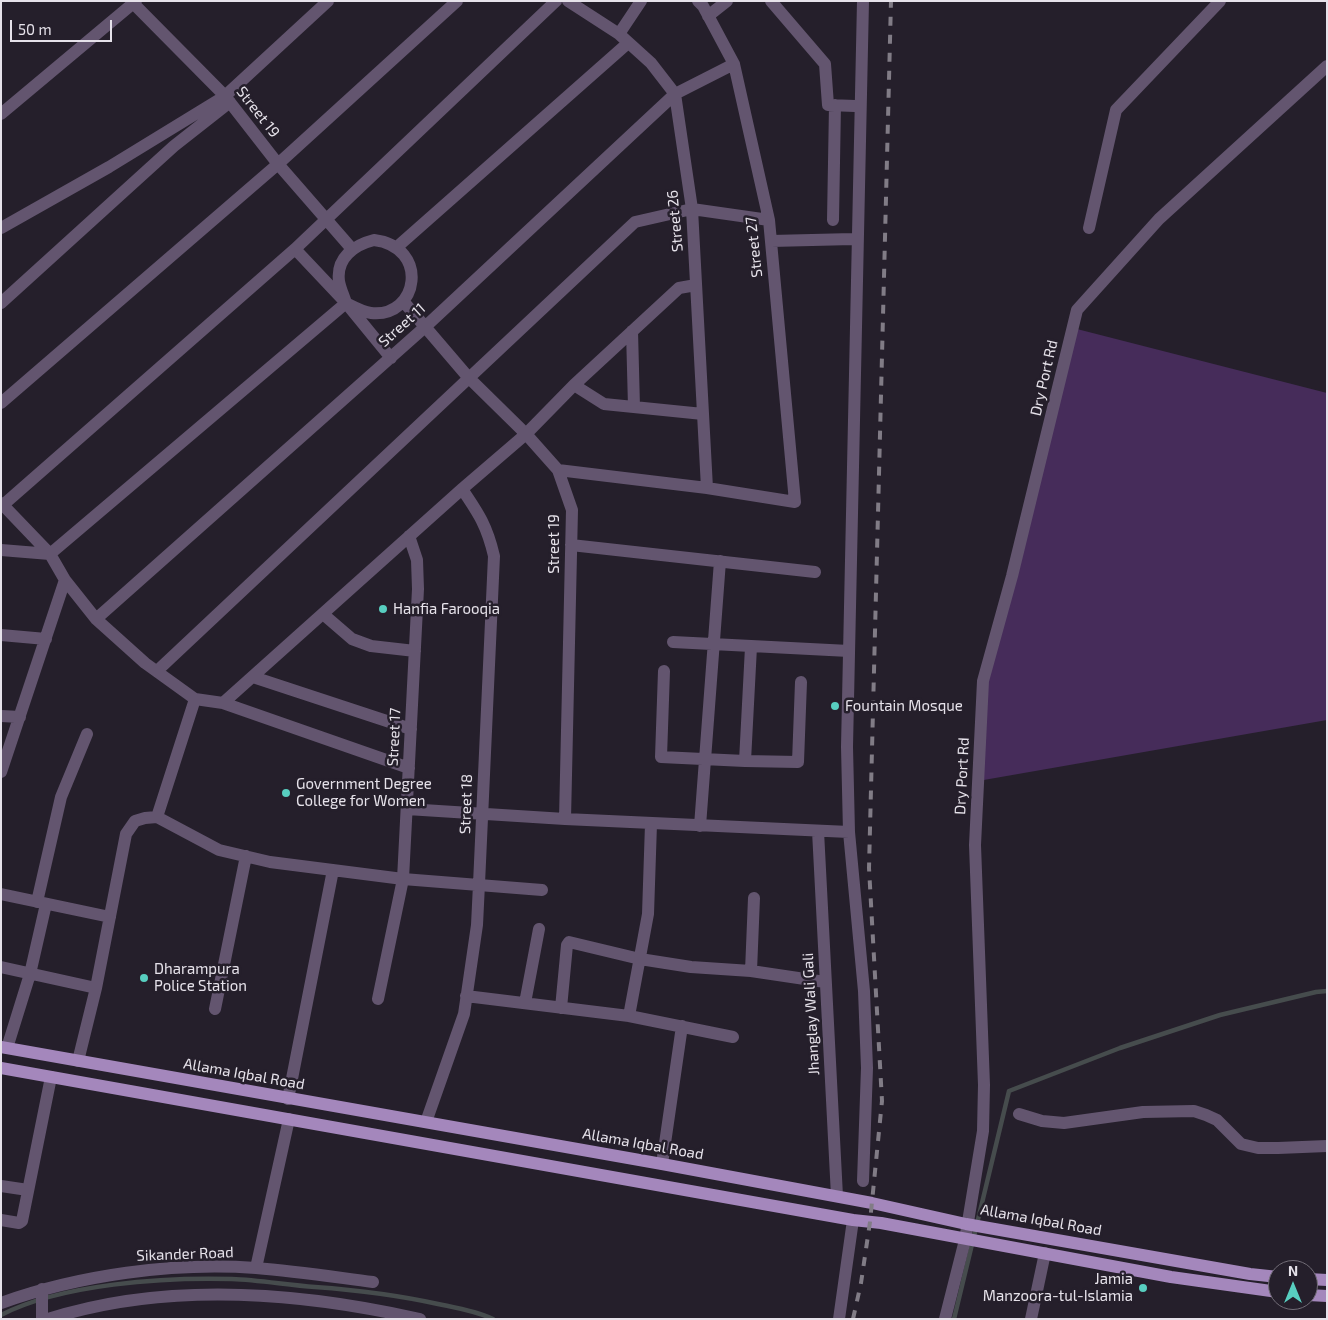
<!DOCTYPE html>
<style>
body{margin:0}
#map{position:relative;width:1328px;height:1320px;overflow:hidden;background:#251f2b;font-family:"Exo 2",sans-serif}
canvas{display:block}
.frame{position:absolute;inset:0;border:2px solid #e6e2ea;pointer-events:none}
.north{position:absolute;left:1268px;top:1260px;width:50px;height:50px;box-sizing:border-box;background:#251f2b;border:1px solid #726d77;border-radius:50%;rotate:0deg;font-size:14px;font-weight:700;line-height:20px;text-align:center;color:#e6e2ea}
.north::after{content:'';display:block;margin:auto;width:18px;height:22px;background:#58cec0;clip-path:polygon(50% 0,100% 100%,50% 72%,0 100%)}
.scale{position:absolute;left:10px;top:20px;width:102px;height:22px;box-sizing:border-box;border:2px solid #e6e2ea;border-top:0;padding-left:6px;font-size:15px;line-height:18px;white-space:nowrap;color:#e6e2ea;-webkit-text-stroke:4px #251f2b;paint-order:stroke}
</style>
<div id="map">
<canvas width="1328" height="1320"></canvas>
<div class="frame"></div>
<div class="north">N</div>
<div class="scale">50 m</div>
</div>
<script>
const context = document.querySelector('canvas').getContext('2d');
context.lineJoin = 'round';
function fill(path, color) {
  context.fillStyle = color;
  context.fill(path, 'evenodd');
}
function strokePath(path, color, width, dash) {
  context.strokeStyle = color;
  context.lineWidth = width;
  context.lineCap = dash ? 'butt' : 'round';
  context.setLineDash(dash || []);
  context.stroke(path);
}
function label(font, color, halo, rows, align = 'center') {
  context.font = font + ' "Exo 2",sans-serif';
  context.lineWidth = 5;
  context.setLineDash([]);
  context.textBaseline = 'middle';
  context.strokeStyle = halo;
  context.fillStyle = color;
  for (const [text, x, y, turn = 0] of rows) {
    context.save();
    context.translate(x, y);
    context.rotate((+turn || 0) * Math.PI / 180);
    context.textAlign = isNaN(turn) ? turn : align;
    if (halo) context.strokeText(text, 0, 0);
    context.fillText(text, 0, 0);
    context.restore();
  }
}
fill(new Path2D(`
 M1073 328 1327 393V720L978 781 983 681Z`), '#462c5a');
strokePath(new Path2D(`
 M1 1315C61 1284 164 1277 232 1279 259 1280 287 1285 315 1287 356 1290 397 1295 438 1304 457 1308 476 1311 493 1319
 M954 1319 1009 1091 1120 1048 1220 1015 1316 992 1327 991`), '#464c4d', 4.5);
strokePath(new Path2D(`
 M131 1 225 96 278 164 352 249
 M568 1 619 34 651 63 675 94 692 209 707 488
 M771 1 825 64 828 105 855 106
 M708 16 727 1
 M619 34 641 1
 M1 114 136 1
 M833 220 835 105
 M1 228 109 167 225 96 328 1
 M1089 228 1116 110 1220 1
 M374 240C430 247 419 318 371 313 363 312 354 307 346 303 344 296 340 288 339 281 336 258 354 245 374 240Z
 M771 241 853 239
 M397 247 628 43
 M295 249 346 303 391 358
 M403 301 468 377 526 434 558 470 572 510 565 819
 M1 303 174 146 230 102
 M632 331 634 407
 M574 385 604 404 703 414
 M1 403 278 164 457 1
 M558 470 707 488 795 502 769 220 734 64 703 6 698 1
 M1 503 50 554 65 580 96 619 145 663 195 699 223 703 462 489 526 434 574 385 679 288 696 285
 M3 505 295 249 556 1
 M571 545 815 572
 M1 550 50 554 346 303
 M323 614 352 639 371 646 415 651
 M96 619 425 327 675 94 734 64
 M1 635 46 639
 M673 642 849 651
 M751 647 745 761 798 762 801 682
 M157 671 635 222 692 209 769 220
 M664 671 661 757 745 761
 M253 677 411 729
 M223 703 409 768
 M1 716 20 717
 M1 772 65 580
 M407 809 565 819 849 832 847 747 863 1
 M157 817 219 850 270 862 403 879 542 890
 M700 826 720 561
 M818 831 837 1196
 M849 832 864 991 867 1068 863 1181
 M1 894 110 917
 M37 902 61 797 87 734
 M1 967 96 988
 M751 971 754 898
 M466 996 629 1016 733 1037
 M378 999 403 879 418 589 417 560 409 536
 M525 1003 539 929
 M561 1008 567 945 569 942 640 959 691 967 751 971 825 982
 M215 1009 246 856
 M629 1016 648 914 651 824
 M7 1048 30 974 46 904
 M78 1061 96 988 126 834 135 821 145 818 157 817 195 699
 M288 1099 333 870
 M1019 1114 1042 1121 1064 1123 1143 1112 1194 1111 1206 1115 1217 1120 1241 1144 1258 1148H1278L1327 1146
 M426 1122 464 1014 477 925 479 884 494 556C487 526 479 514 462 489
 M662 1164 682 1026
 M1 1186 28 1190
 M1 1220 19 1223 22 1221 51 1077
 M256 1268 289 1119
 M42 1289V1319
 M1 1303C79 1275 173 1262 256 1268 295 1271 334 1277 373 1282
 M48 1319C167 1281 300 1292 420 1319
 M839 1319 853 1220
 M945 1319 965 1240 983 1131 984 1085 975 845 983 681 1012 576 1077 310 1159 219 1327 66
 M1031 1319 1045 1253`), '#63556f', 12);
strokePath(new Path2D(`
 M1 1047 662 1164 872 1203 966 1224 1250 1274 1278 1277
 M1 1068 853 1220 881 1223 1171 1277 1278 1292
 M1308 1279 1327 1280
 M1308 1295 1327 1296`), '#a487bc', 12);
strokePath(new Path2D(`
 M853 1319 861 1283 870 1222 882 1101 869 868 891 1`), '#817c86', 4, [9, 9]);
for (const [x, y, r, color] of [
 [383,609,5,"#58cec0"],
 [835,706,5,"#58cec0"],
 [286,793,5,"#58cec0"],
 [144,978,5,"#58cec0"],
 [1143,1288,5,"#58cec0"]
]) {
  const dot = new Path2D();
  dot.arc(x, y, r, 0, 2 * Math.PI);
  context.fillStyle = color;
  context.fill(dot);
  strokePath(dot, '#251f2b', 2);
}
label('15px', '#e6e2ea', '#251f2b', [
 ["Street 19",258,112,52],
 ["Street 26",675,221,-95],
 ["Street 27",754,247,-96],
 ["Street 11",402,325,-42],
 ["Dry Port Rd",1044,378,-77],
 ["Street 19",554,544,-90],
 ["Street 17",394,737,-87],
 ["Dry Port Rd",962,776,-87],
 ["Street 18",466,804,-88],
 ["Jhanglay Wali Gali",811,1014,-93],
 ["Allama Iqbal Road",244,1074,10],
 ["Allama Iqbal Road",643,1144,10],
 ["Allama Iqbal Road",1041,1220,10],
 ["Sikander Road",185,1254,-2]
]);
label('15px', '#e6e2ea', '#251f2b', [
 ["Hanfia Farooqia",393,609],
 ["Fountain Mosque",845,706],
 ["Government Degree",296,784],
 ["College for Women",296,801],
 ["Dharampura",154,969],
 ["Police Station",154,986],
 ["Jamia",1133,1279,"right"],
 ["Manzoora-tul-Islamia",1133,1296,"right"]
], 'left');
</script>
